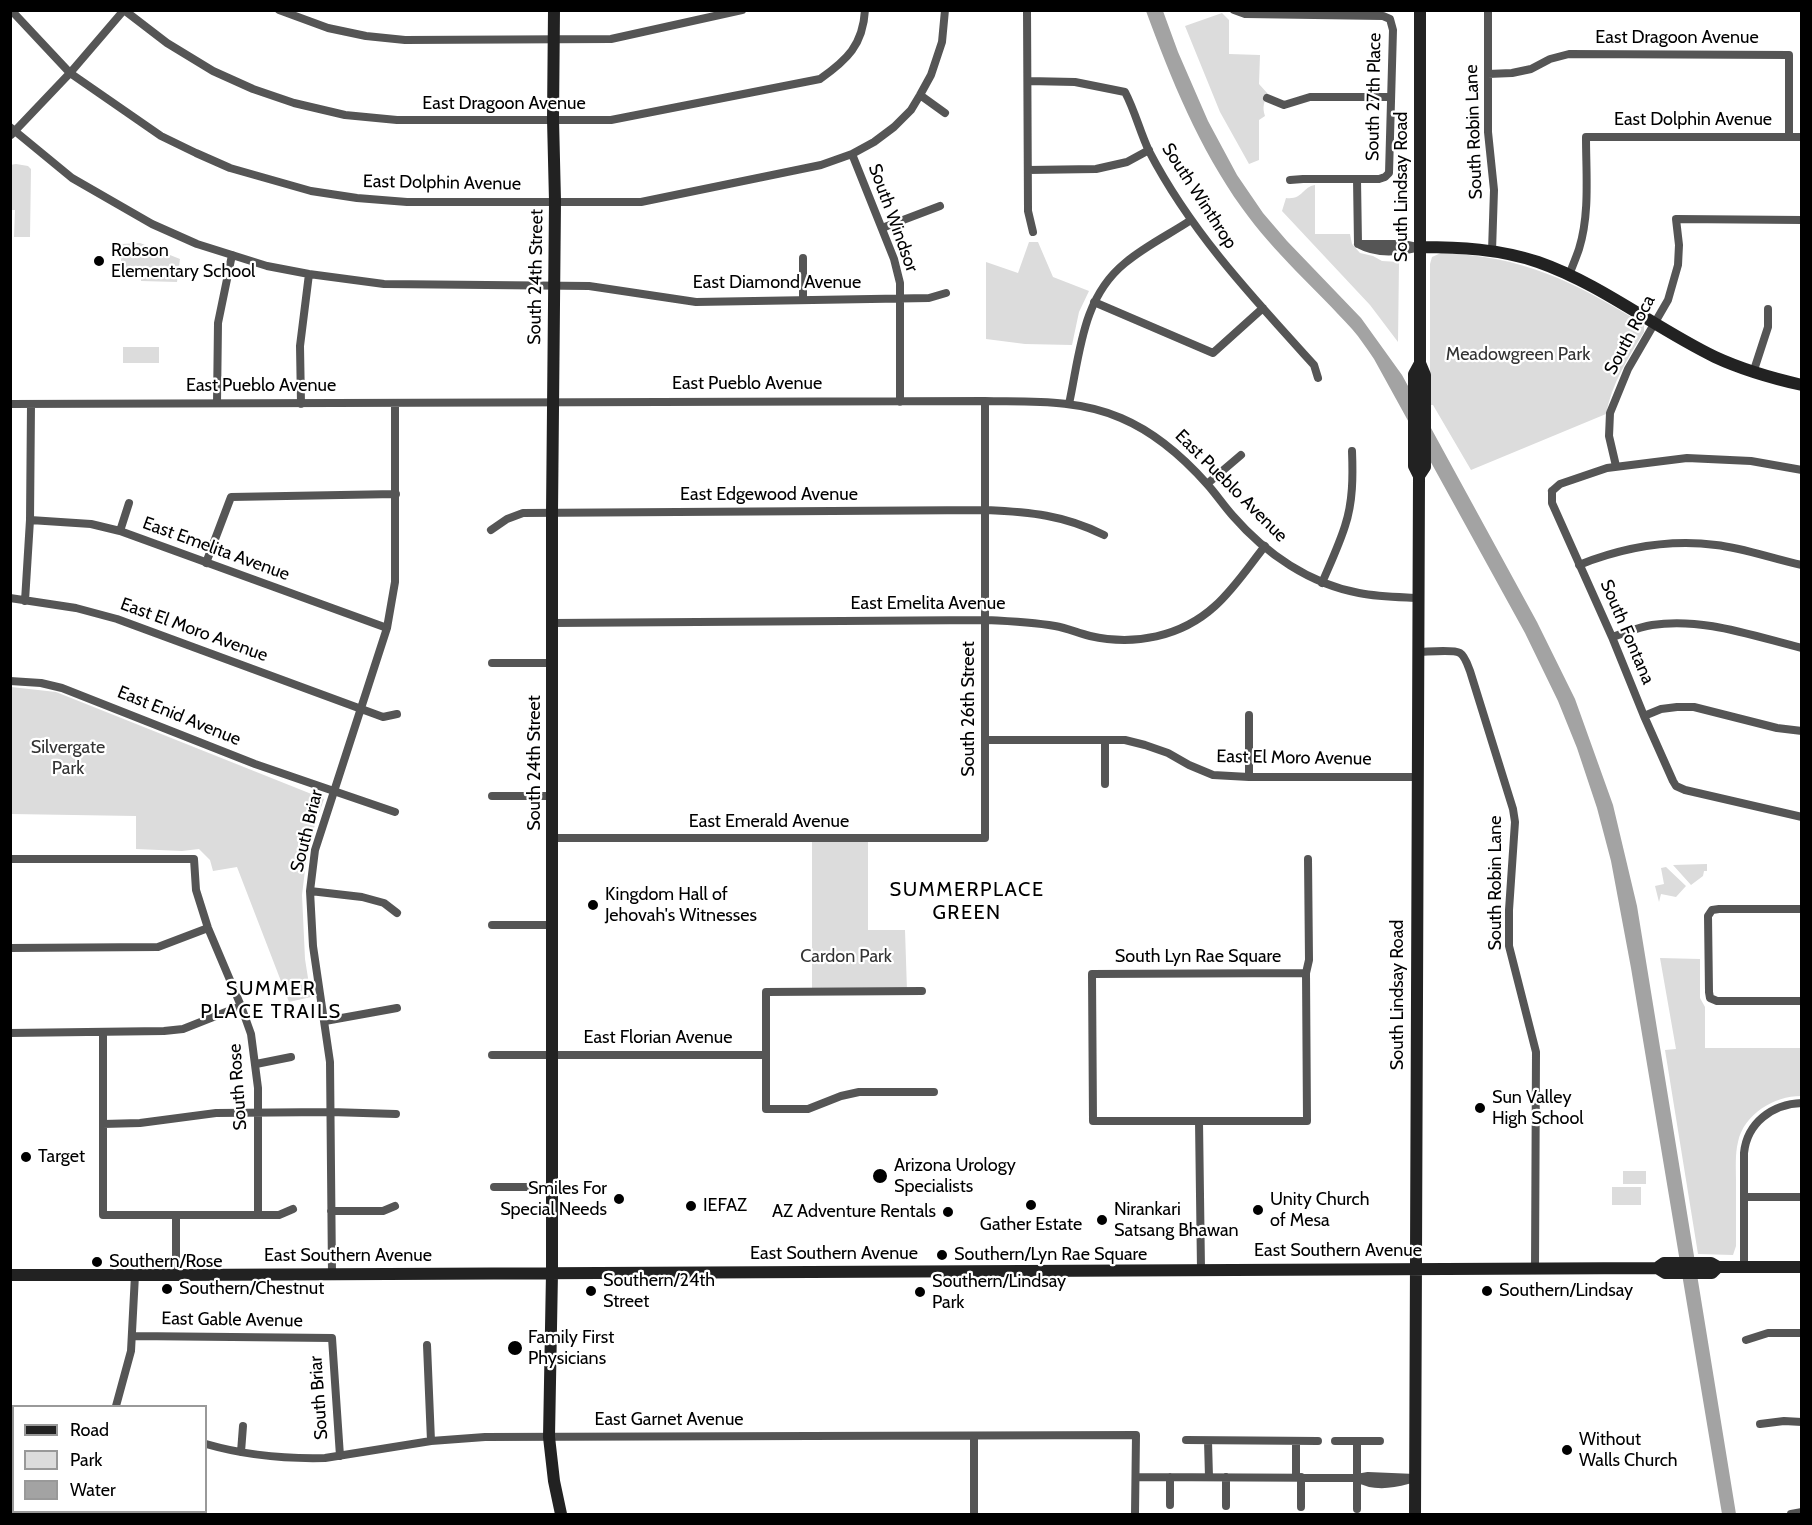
<!DOCTYPE html>
<style>
body{margin:0}
#map{position:relative;width:1812px;height:1525px;overflow:hidden;background:#fff;font-family:Cabin,sans-serif}
canvas{display:block}
.frame{position:absolute;inset:0;border:12px solid #000;pointer-events:none}
.legend{position:absolute;left:12px;top:1405px;width:195px;height:108px;box-sizing:border-box;background:#fff;border:2px solid #999;margin:0;padding:8px 10px;list-style:none;font-size:18px;color:#000}
.legend li{display:flex;align-items:center;gap:12px;height:30px}
.legend b{width:30px;border:2px solid #999}
</style>
<div id="map">
<canvas width="1812" height="1525"></canvas>
<div class="frame"></div>
<ul class="legend">
<li><b style="height:8px;background:#222"></b>Road</li>
<li><b style="height:16px;background:#dcdcdc"></b>Park</li>
<li><b style="height:16px;background:#a3a3a3"></b>Water</li>
</ul>
</div>
<script>
const context = document.querySelector('canvas').getContext('2d');
context.lineJoin = 'round';
function fill(path, color) {
  context.fillStyle = color;
  context.fill(path, 'evenodd');
}
function strokePath(path, color, width, dash) {
  context.strokeStyle = color;
  context.lineWidth = width;
  context.lineCap = dash ? 'butt' : 'round';
  context.setLineDash(dash || []);
  context.stroke(path);
}
function label(font, color, halo, rows, align = 'center') {
  context.font = font + ' Cabin,sans-serif';
  context.lineWidth = 4.5;
  context.setLineDash([]);
  context.textBaseline = 'middle';
  context.strokeStyle = halo;
  context.fillStyle = color;
  for (const [text, x, y, turn = 0] of rows) {
    context.save();
    context.translate(x, y);
    context.rotate((+turn || 0) * Math.PI / 180);
    context.textAlign = isNaN(turn) ? turn : align;
    if (halo) context.strokeText(text, 0, 0);
    context.fillText(text, 0, 0);
    context.restore();
  }
}
fill(new Path2D(`
 M1222 13 1229 20V54L1260 55 1259 84 1268 94C1264 102 1262 107 1265 116L1259 120V160L1249 164 1220 112 1185 26Z
 M16 164 28 166 31 169 30 237H14L15 210H11L10 165Z
 M1315 185V234H1350L1352 244 1360 253 1373 256 1382 261 1399 262 1398 342 1370 305 1282 211 1286 198C1303 200 1302 187 1315 185Z
 M1029 242H1038L1053 277 1089 291 1079 312 1072 345 1025 344 986 339V262L1018 273Z
 M140 243 180 259 177 282 141 281 140 269H121V244Z
 M1441 253C1523 256 1573 281 1641 323L1644 325V332C1628 358 1612 383 1606 414L1471 470 1433 405H1430V264L1432 257Z
 M123 347H159V363H123Z
 M11 687 56 692 324 799 308 845 302 895 305 959 311 997 289 1002 237 867 213 871 210 860 199 849 182 851 136 849V816L11 814Z
 M812 838H868V930H905L907 991 812 992Z
 M1707 864V871H1704L1703 876 1691 885 1673 865Z
 M1666 867 1686 886 1676 897 1661 894 1659 902 1655 886 1664 884 1661 868Z
 M1660 958 1700 959V998L1705 1007V1048H1801V1096C1774 1096 1744 1114 1738 1142 1735 1154 1736 1167 1736 1180 1736 1202 1736 1224 1736 1246L1733 1255 1698 1254 1665 1050 1676 1049Z
 M1623 1171H1646V1184H1623Z
 M1612 1187H1641V1205H1612Z`), '#dcdcdc');
fill(new Path2D(`
 M1146 11H1163L1178 52 1208 121 1237 175 1263 213 1287 241 1361 318 1402 375 1537 622 1575 699 1613 805 1637 906 1736 1514H1722L1631 968 1611 861 1597 808 1577 748 1558 701 1525 633 1374 359C1367 349 1360 338 1352 329 1316 289 1274 253 1242 208 1199 148 1171 79 1146 11Z`), '#a3a3a3');
strokePath(new Path2D(`
 M11 10 70 73 161 136 196 153 230 168 311 191 357 198 407 202H641L821 165 852 154 874 142 894 127 911 110 920 95 931 75 942 42 945 10
 M124 10 167 43 213 71 253 89 294 103 345 115 397 120H611L820 79C847 60 863 45 865 10
 M279 10 328 28 366 36 405 40 611 39 742 10
 M1027 10 1028 211 1033 232
 M1234 10 1245 14 1383 16 1390 19 1393 30 1389 173 1385 177 1379 179H1303L1290 180
 M1488 10V132L1494 190 1492 251
 M1488 74 1512 73 1531 69 1550 59 1569 54 1789 55V136
 M1028 81 1075 82 1125 92C1135 111 1140 132 1149 151 1191 232 1253 298 1314 365L1318 378
 M920 95 945 113
 M1267 98 1284 105 1310 97H1391
 M10 127 72 178 152 224 197 244 267 266 309 274 384 284 589 286 696 302 929 298 946 293
 M11 135 70 73 124 10
 M852 154 894 259 900 283V402
 M1028 170 1096 169 1127 162 1149 150
 M1357 179 1358 244
 M882 228 940 206
 M1358 244C1378 255 1399 252 1420 247
 M1361 244H1403L1417 247
 M803 258V300
 M1569 275C1572 267 1576 258 1579 249 1590 214 1586 174 1586 137H1802
 M1094 302 1213 353 1263 308
 M1753 373 1768 327V309
 M217 403 218 323 232 255
 M10 404 985 401C1031 402 1078 399 1121 418 1154 432 1183 457 1207 484 1216 494 1224 506 1233 516 1266 554 1310 584 1359 593 1379 597 1399 597 1419 598
 M301 404 300 346 309 274
 M1069 404C1080 353 1082 298 1125 263 1145 246 1170 234 1191 220
 M1616 466 1609 436 1610 413 1628 369 1668 300 1678 265 1679 245 1676 219 1802 220
 M1207 484 1241 455
 M1552 491V503L1612 637 1644 716 1673 781 1676 786 1685 790 1802 817
 M1552 491 1560 484 1607 468 1687 458 1751 461 1802 470
 M30 520 91 524 120 531 387 628
 M491 530 507 519 523 513 986 510C1030 512 1064 515 1104 535
 M120 531 129 503
 M206 563 231 497 396 494
 M1579 565C1624 547 1668 539 1716 545 1744 548 1773 559 1802 565
 M1322 583C1330 564 1339 545 1345 526 1353 502 1353 476 1352 451
 M10 598 76 608 117 619 383 717 397 714
 M25 601 30 520 31 404
 M553 623 986 620C1009 621 1032 622 1055 626 1067 628 1078 633 1090 636 1134 646 1181 637 1215 606 1234 589 1249 566 1265 546
 M1612 637C1625 633 1639 627 1652 625 1702 617 1753 636 1802 648
 M1418 652C1427 652 1453 649 1460 653 1465 656 1468 666 1470 671L1513 809 1515 822 1509 910V946L1536 1052 1535 1269
 M492 663H553
 M10 681 41 683 62 688 255 764 395 812
 M1644 716 1661 709 1677 707H1694L1777 728 1802 731
 M986 740H1125L1145 745 1168 753 1189 765 1213 775 1249 777H1417
 M1105 740V784
 M1249 777V715
 M492 796H553
 M553 838H985V401
 M10 859H194L196 890 208 928 241 1006 251 1034 258 1088V1215
 M310 891 362 897 384 903 397 913
 M1802 909H1719L1712 910 1708 916 1709 992 1710 998 1717 1001H1802
 M492 925H552
 M10 948 158 947 208 928
 M1306 973 1307 1121H1093L1092 974Z
 M1306 973 1309 960 1308 859
 M922 991 766 992V1109H808L841 1096 859 1092H934
 M325 1021 397 1008
 M10 1033 164 1031 183 1029 241 1006
 M103 1033V1215H279L293 1209
 M492 1055H766
 M256 1064 291 1057
 M1199 1121 1201 1269
 M103 1124 140 1123 216 1113 330 1112 396 1114
 M494 1187H552
 M1744 1197H1802
 M331 1211H383L395 1206
 M176 1215V1275
 M1744 1267V1153C1747 1123 1772 1104 1802 1103
 M332 1274 330 1062 313 946 310 891 315 850 387 628 395 582V403
 M132 1336 332 1338 340 1456
 M1746 1340 1768 1333H1802
 M427 1345 431 1441
 M116 1406 131 1351 135 1275
 M1760 1424 1784 1421 1802 1422
 M974 1436V1514
 M1186 1440 1318 1441
 M1208 1441 1209 1477
 M1296 1441V1477
 M1335 1441H1380
 M1357 1441V1509
 M206 1444C244 1455 285 1459 325 1458L431 1441 485 1437 1136 1435 1135 1514
 M241 1452 243 1426
 M1136 1477 1357 1478 1368 1476 1415 1478
 M1170 1477V1505
 M1226 1477V1506
 M1357 1478C1373 1487 1390 1485 1408 1480
 M1301 1507V1477
 M80 1514 81 1512
 M1791 1514 1802 1512`), '#555', 8);
strokePath(new Path2D(`
 M554 10 553 119 555 201 552 512V1273L549 1437 554 1481 561 1514
 M1420 247C1460 247 1499 249 1538 262 1601 284 1655 328 1715 357 1743 370 1771 378 1802 385
 M1419 476 1425 467V375L1420 363V10
 M1657 1268 1664 1263H1711L1718 1267H1802
 M10 1275H176L1657 1268 1665 1273H1712L1718 1267
 M1415 1514 1419 476 1414 466V374L1420 363`), '#222', 12);
for (const [x, y, r, color] of [
 [99,261,6,"#000"],
 [593,905,6,"#000"],
 [1480,1108,6,"#000"],
 [26,1157,6,"#000"],
 [880,1176,8,"#000"],
 [619,1199,6,"#000"],
 [1031,1205,6,"#000"],
 [691,1206,6,"#000"],
 [1258,1210,6,"#000"],
 [948,1212,6,"#000"],
 [1102,1220,6,"#000"],
 [942,1255,6,"#000"],
 [97,1262,6,"#000"],
 [167,1289,6,"#000"],
 [591,1291,6,"#000"],
 [1487,1291,6,"#000"],
 [920,1292,6,"#000"],
 [515,1348,8,"#000"],
 [1567,1450,6,"#000"]
]) {
  const dot = new Path2D();
  dot.arc(x, y, r, 0, 2 * Math.PI);
  context.fillStyle = color;
  context.fill(dot);
  strokePath(dot, '#fff', 2);
}
label('18px', '#000', '#fff', [
 ["East Dragoon Avenue",1677,38],
 ["South 27th Place",1374,97,-89],
 ["East Dragoon Avenue",504,104],
 ["East Dolphin Avenue",1693,120],
 ["South Robin Lane",1474,132,-92],
 ["East Dolphin Avenue",442,183,1],
 ["South Lindsay Road",1402,187,-90],
 ["South Winthrop",1199,196,57],
 ["South Windsor",893,218,70],
 ["South 24th Street",536,277,-89],
 ["East Diamond Avenue",777,283],
 ["South Roca",1630,335,-62],
 ["East Pueblo Avenue",747,384],
 ["East Pueblo Avenue",261,386],
 ["East Pueblo Avenue",1231,486,45],
 ["East Edgewood Avenue",769,495],
 ["East Emelita Avenue",216,549,20],
 ["East Emelita Avenue",928,604],
 ["East El Moro Avenue",194,630,20],
 ["South Fontana",1627,632,67],
 ["South 26th Street",969,709,-90],
 ["East Enid Avenue",179,716,22],
 ["East El Moro Avenue",1294,758,1],
 ["South 24th Street",535,763,-90],
 ["East Emerald Avenue",769,822],
 ["South Briar",307,831,-76],
 ["South Robin Lane",1496,883,-90],
 ["South Lyn Rae Square",1198,957],
 ["South Lindsay Road",1398,995,-90],
 ["East Florian Avenue",658,1038],
 ["South Rose",238,1087,-94],
 ["East Southern Avenue",1338,1251],
 ["East Southern Avenue",834,1254],
 ["East Southern Avenue",348,1256],
 ["East Gable Avenue",232,1320,1],
 ["South Briar",319,1398,-94],
 ["East Garnet Avenue",669,1420]
]);
label('18px', '#000', '#fff', [
 ["Robson",111,251],
 ["Elementary School",111,272],
 ["Kingdom Hall of",605,895],
 ["Jehovah's Witnesses",605,916],
 ["Sun Valley",1492,1098],
 ["High School",1492,1119],
 ["Target",38,1157],
 ["Arizona Urology",894,1166],
 ["Specialists",894,1187],
 ["Smiles For",607,1189,"right"],
 ["Special Needs",607,1210,"right"],
 ["Unity Church",1270,1200],
 ["of Mesa",1270,1221],
 ["IEFAZ",703,1206],
 ["Nirankari",1114,1210],
 ["Satsang Bhawan",1114,1231],
 ["AZ Adventure Rentals",936,1212,"right"],
 ["Gather Estate",1031,1225,"center"],
 ["Southern/Lyn Rae Square",954,1255],
 ["Southern/Rose",109,1262],
 ["Southern/24th",603,1281],
 ["Street",603,1302],
 ["Southern/Lindsay",932,1282],
 ["Park",932,1303],
 ["Southern/Chestnut",179,1289],
 ["Southern/Lindsay",1499,1291],
 ["Family First",528,1338],
 ["Physicians",528,1359],
 ["Without",1579,1440],
 ["Walls Church",1579,1461]
], 'left');
label('18px', '#333', '#fff', [
 ["Meadowgreen Park",1518,355],
 ["Silvergate",68,748],
 ["Park",68,769],
 ["Cardon Park",846,957]
]);
context.letterSpacing = '1.5px';
label('20px', '#000', '#fff', [
 ["SUMMERPLACE",967,890],
 ["GREEN",967,913],
 ["SUMMER",271,989],
 ["PLACE TRAILS",271,1012]
]);
context.letterSpacing = '0px';
</script>
